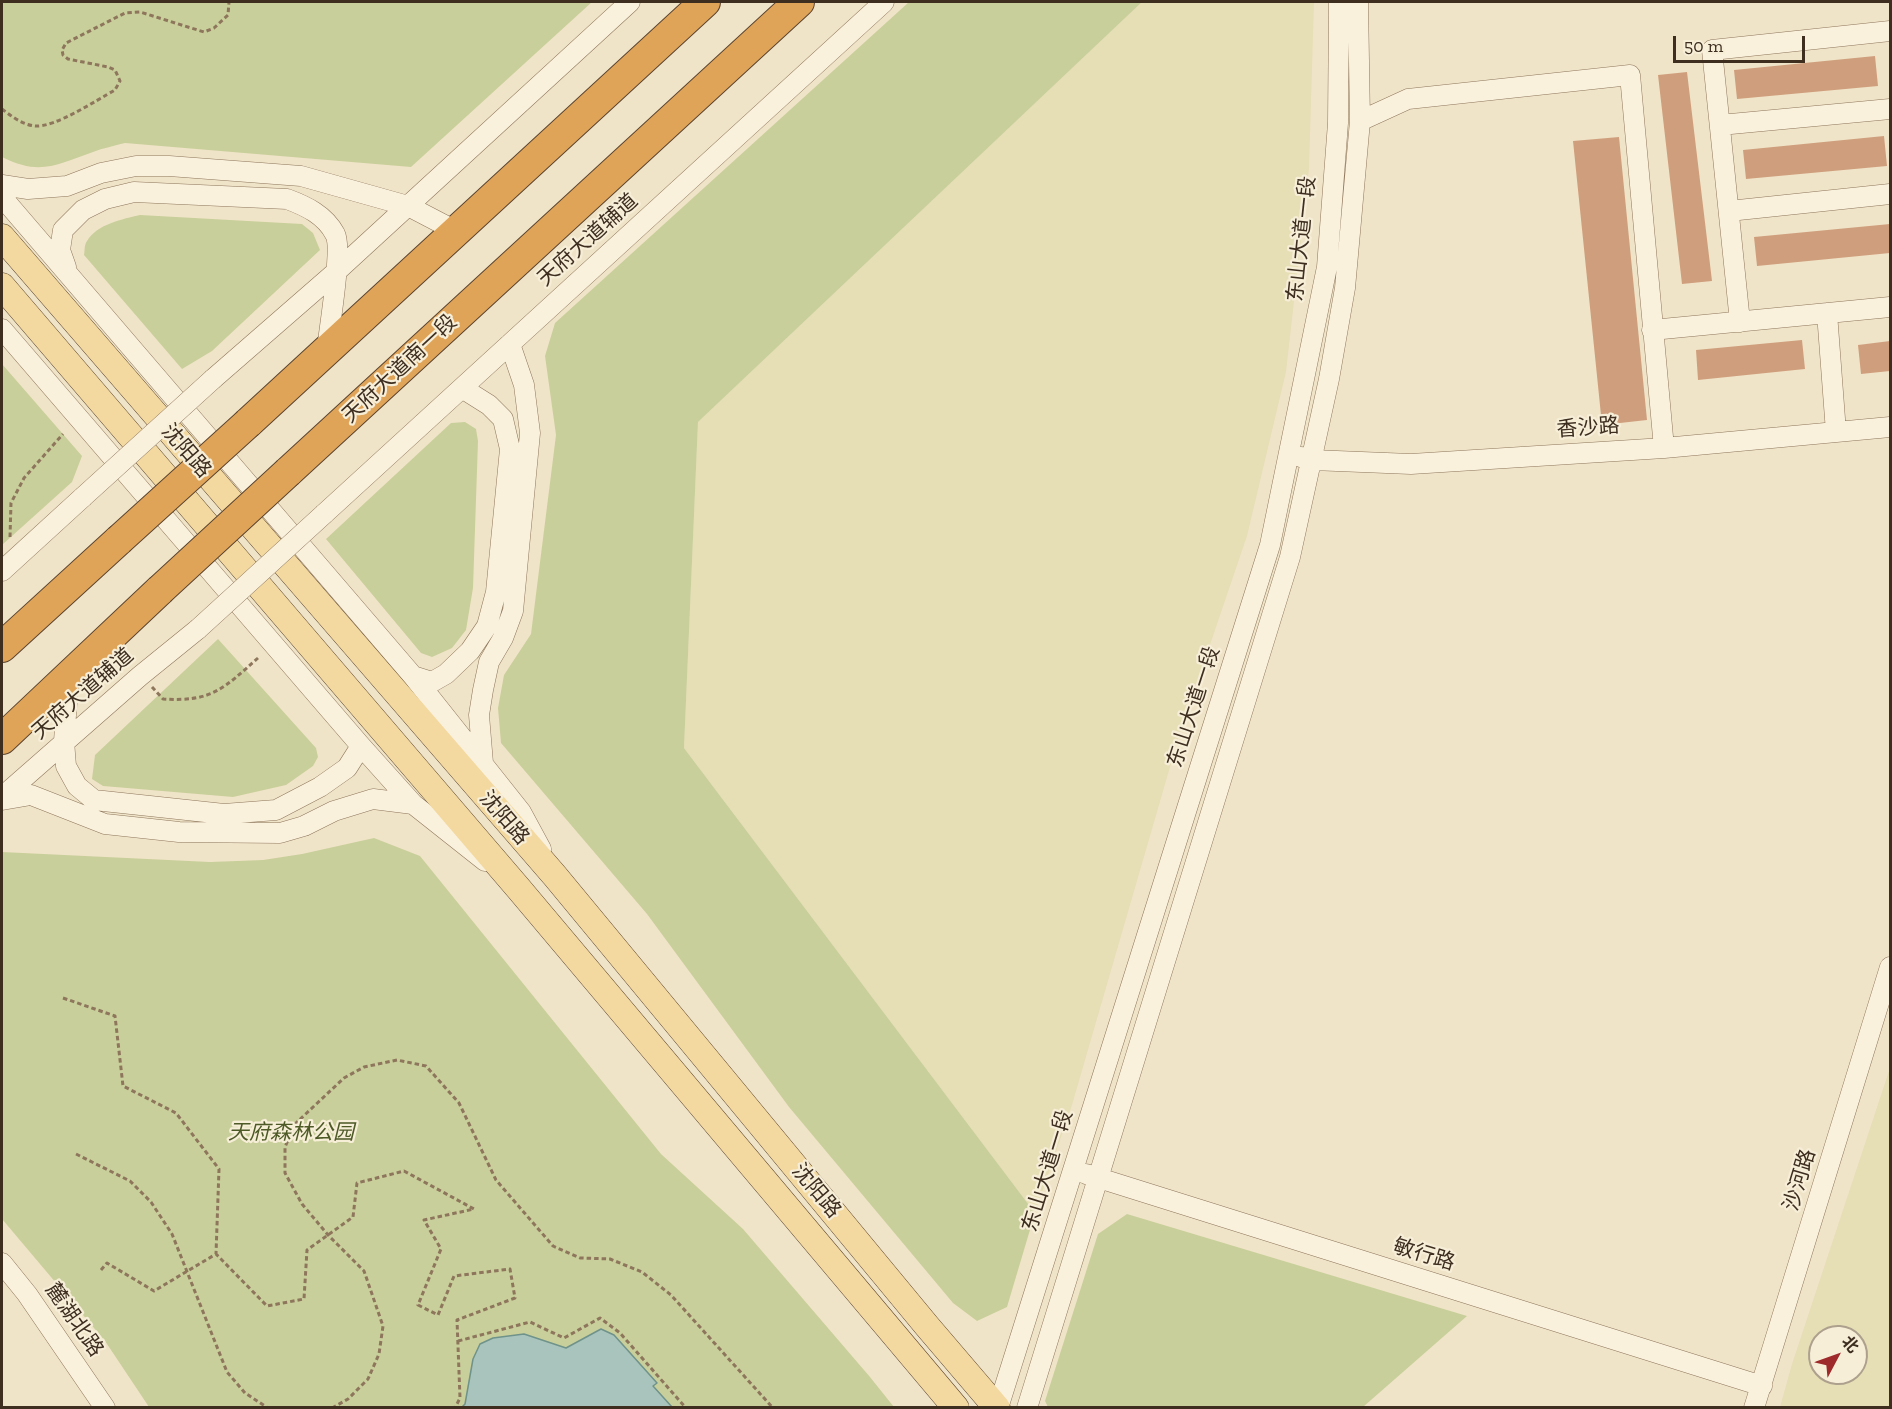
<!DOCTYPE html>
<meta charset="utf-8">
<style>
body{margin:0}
#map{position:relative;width:1892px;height:1409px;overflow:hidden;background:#f0e4c8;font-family:"Zilla Slab","Noto Sans SC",serif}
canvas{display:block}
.frame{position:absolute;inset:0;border:3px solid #3d2e20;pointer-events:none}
.north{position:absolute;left:1808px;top:1325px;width:60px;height:60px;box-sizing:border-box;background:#f7eed8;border:2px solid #ada18e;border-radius:50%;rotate:49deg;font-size:16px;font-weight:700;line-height:24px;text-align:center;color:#3d2e20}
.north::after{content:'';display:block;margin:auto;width:21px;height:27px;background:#9e2a2b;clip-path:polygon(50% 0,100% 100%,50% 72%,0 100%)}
.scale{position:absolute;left:1673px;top:36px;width:132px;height:27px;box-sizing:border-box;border:3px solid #3d2e20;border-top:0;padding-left:8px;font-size:18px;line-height:21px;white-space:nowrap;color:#3d2e20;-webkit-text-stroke:4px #f7eed8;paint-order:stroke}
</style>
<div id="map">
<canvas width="1892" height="1409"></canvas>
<div class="frame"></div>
<div class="north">北</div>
<div class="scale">50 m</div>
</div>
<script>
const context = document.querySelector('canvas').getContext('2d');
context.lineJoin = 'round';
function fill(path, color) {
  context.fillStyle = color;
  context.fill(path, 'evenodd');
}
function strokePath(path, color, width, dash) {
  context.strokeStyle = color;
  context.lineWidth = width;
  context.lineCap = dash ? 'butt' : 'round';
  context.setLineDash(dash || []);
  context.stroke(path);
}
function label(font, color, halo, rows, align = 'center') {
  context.font = font + ' "Zilla Slab","Noto Sans SC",serif';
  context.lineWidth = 4.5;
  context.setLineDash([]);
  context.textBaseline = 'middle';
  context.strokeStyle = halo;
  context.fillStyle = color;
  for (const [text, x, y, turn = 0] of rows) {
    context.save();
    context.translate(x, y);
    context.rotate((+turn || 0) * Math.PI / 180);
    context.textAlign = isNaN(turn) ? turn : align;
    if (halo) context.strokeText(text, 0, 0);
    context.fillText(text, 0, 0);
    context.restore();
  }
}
fill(new Path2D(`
 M1142 2H1314L1309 169 1286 372 1247 536 1179 736 1072 1105 1035 1213 684 748 698 422Z
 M1890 1068V1407H1780L1792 1364ZM1820 1337H1856V1373H1820Z`), '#e6deb5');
fill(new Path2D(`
 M2 2H592L411 167 125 143C114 146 103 148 93 152 56 165 40 176 2 157Z
 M909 2H1142L698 422 684 748 1035 1213 1007 1307 977 1321 953 1303 789 1107 647 914 501 743 498 708 504 675 531 634 556 435 545 356 555 323Z
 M140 215 302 224 313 233 320 250 212 351 182 369 84 255C85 250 84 245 87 241 97 224 123 219 140 215Z
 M2 364 82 456 72 482 2 545Z
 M465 422 476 429 478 441 473 588 466 630 452 648 432 657 421 653 326 539 451 423Z
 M218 639 316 748 318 757 313 766 286 785 233 797 103 786 92 779 95 755Z
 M374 838 420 856 661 1154 743 1229 870 1377 894 1407H149L105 1341 2 1219V852L210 862 263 860 302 854Z
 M1127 1214 1467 1316 1363 1407H1048L1045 1401 1098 1234Z`), '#c9cf9b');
const water = new Path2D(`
 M601 1329 614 1335 657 1383 653 1386 672 1407H462L465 1404 473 1359 480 1344 493 1338 524 1334 566 1348Z`);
fill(water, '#a9c4bc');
strokePath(water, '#6f938a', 1.5);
fill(new Path2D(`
 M1875 56 1878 86 1737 99 1734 70Z
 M1687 72 1712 281 1682 284 1658 75Z
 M1884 136 1887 166 1746 179 1743 150Z
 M1619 137 1647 420 1602 425 1573 141Z
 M1890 224V253L1757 266 1754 237Z
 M1802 340 1805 369 1698 380 1696 350Z
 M1890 341V371L1861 374 1858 345Z`), '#cf9f7d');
const minor = new Path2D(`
 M1360 121 1408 99 1630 75 1664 448
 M1720 125 1890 109
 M2 185 28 189 67 186 101 173 136 166H169L301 176 408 206 456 231
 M2 197 413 676 521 812 541 849
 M1729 211 1890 194
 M66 267 60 250 63 230 83 210 105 199 134 192 287 199C306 206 325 215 335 234 343 248 329 329 327 350
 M1827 313 1836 432
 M1740 322 1712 50 1890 31
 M2 329 361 746 413 804 485 861
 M1652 330 1890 307
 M213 379 337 271 630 2
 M1301 457 1312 460 1411 464 1664 448 1890 427
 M324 514 884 2
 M2 571 83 497
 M69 676 64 741 66 766 77 786 94 800 224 814 276 810 320 787 347 768 361 746
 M413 676 432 682 446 674 470 651 487 626 496 592 510 449 503 419 489 405 462 388
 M483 763 479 715 483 690 489 662 503 638 513 611 530 433 524 385 510 344
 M2 797 140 676 198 629
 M2 800 31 795 105 824 179 832 280 833 304 826 334 811 373 799 413 804
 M1086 1174 1762 1386
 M2 1263 27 1294 105 1408
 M998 1408 1270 545 1327 267 1338 123 1339 2
 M1027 1408 1290 557 1329 379 1345 288 1360 121 1358 2
 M1754 1408 1890 967`);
const major = new Path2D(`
 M2 237 555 876 927 1326 997 1408
 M2 286 519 889 956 1408`);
const highway = new Path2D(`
 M248 423 705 2
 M288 472 799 2
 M2 647 119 540
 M2 739 160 590`);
strokePath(minor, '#8d765c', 21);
strokePath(major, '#5b4430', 27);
strokePath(highway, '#5b4430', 32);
strokePath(new Path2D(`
 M2 109C11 116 23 125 35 126 54 128 97 100 115 90L120 81 115 70 108 67 68 59 63 55 62 50 66 43 125 13 140 12 204 32 214 28 228 15 229 2
 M10 537 11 503 24 478 63 434
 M152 687 163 699C212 702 223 689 258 658
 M63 998 115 1016 123 1086 176 1113 219 1169 216 1254
 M76 1154 130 1181 151 1202 172 1234 227 1372 245 1393 268 1408
 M101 1270 107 1263 154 1291 216 1254 267 1306 304 1299 307 1250 353 1217 357 1183 404 1171 474 1209 424 1220 441 1249 418 1305 438 1315 454 1276 510 1269 515 1298 457 1320 460 1398 455 1408
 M458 1341 530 1322 564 1338 600 1318 620 1333 686 1408
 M332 1408 348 1399 368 1379 379 1354 383 1326 364 1271 328 1235 302 1204 285 1173V1147L295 1124 344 1078 364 1067 397 1060 426 1066 459 1103 496 1180 553 1246 580 1258 610 1259 642 1272 671 1295 773 1408`), '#8d765c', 3, [4.5, 3]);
strokePath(minor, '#faf1dc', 20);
strokePath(major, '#f3d9a0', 26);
strokePath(highway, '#e0a458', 30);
const minorBridge = new Path2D(`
 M83 497 213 379
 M198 629 324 514`);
const highwayBridge = new Path2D(`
 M119 540 248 423
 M160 590 288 472`);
strokePath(minorBridge, '#8d765c', 21, []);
strokePath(highwayBridge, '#5b4430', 32, []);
strokePath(minorBridge, '#faf1dc', 20);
strokePath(highwayBridge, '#e0a458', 30);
label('21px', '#3d2e20', '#f7eed8', [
 ["东山大道一段",1302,239,-84],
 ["天府大道辅道",588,240,-42],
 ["天府大道南一段",400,369,-43],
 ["香沙路",1588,428,-4],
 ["沈阳路",186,451,49],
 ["天府大道辅道",83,694,-41],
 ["东山大道一段",1194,707,-72],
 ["沈阳路",504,818,49],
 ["东山大道一段",1048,1171,-73],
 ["沙河路",1800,1180,-73],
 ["沈阳路",816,1191,50],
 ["敏行路",1424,1255,17],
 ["麓湖北路",74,1320,55]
]);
label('italic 21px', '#4d5a26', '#f7eed8', [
 ["天府森林公园",291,1133]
]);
</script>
